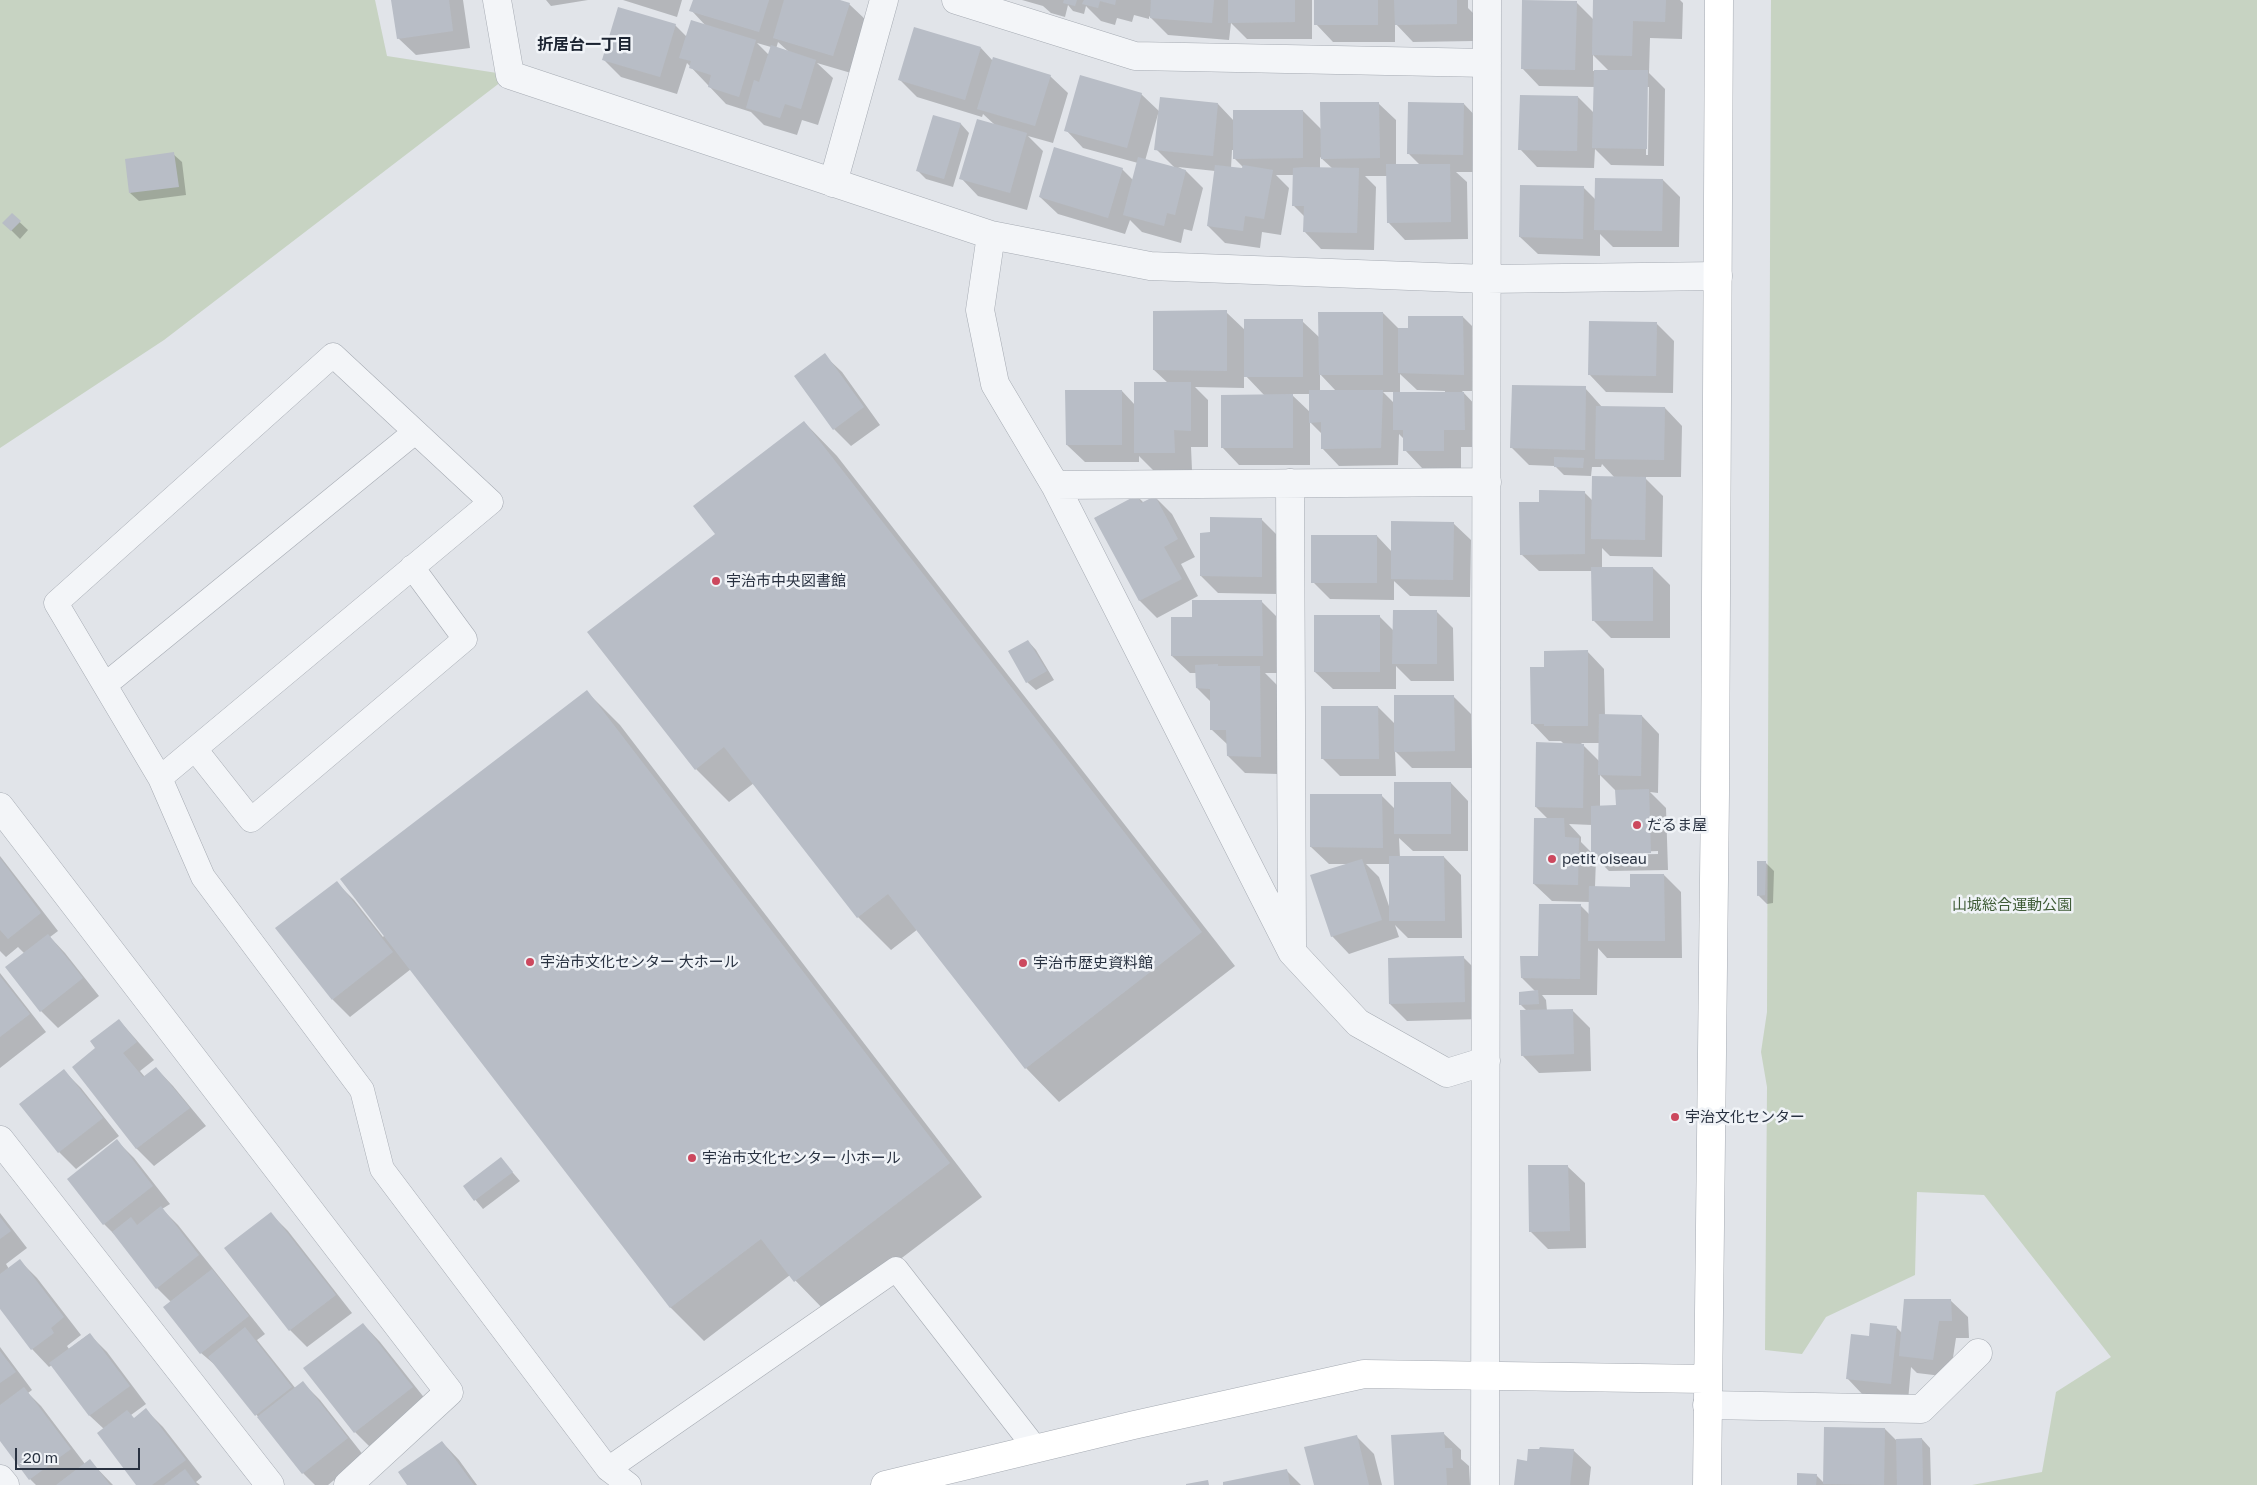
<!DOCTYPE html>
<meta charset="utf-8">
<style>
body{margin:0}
#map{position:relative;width:2257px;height:1485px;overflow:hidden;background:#e1e4e9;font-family:"Golos Text",sans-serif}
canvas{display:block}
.scale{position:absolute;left:15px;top:1448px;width:125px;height:22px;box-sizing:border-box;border:2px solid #293241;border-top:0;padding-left:6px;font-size:15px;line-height:18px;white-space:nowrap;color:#293241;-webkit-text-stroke:4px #f0f3f7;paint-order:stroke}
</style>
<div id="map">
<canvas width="2257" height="1485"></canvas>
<div class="scale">20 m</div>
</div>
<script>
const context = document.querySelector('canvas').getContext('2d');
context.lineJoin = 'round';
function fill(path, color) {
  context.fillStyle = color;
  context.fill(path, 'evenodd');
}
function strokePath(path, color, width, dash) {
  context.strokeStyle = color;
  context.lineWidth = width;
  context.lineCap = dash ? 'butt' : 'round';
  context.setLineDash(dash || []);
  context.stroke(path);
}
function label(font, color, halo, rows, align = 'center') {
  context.font = font + ' "Golos Text","Noto Sans JP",sans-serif';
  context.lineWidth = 5;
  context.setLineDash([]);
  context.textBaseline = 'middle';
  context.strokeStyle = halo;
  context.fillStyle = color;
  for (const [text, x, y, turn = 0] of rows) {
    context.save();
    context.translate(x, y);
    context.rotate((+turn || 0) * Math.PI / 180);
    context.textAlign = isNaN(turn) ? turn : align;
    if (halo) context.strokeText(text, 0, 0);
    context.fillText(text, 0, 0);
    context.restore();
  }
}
fill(new Path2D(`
 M0 0H375L387 56 510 75 164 340 0 448Z
 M1771 0H2257V1485H1972L2042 1472 2056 1392 2111 1357 1984 1195 1917 1192 1915 1275 1826 1317 1802 1354 1765 1350 1767 1087 1761 1052 1767 1012Z`), '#c7d3c2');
fill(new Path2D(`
 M393 0H463L470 48 416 55 398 38Z
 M546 0H588L551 6Z
 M623 0H682L677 17Z
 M694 0H836L849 4 867 21 851 73 817 63 833 78 818 125 802 120 797 135 764 125 751 112 726 104 687 63 677 94 621 77 603 59 675 25 687 37 706 26 691 10ZM778 42 789 52 776 49ZM757 43 771 47 769 55Z
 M1022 0H1312V39H1247L1231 23 1229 40 1168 35 1149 16V19L1134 15 1132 22 1117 18 1115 25 1101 21 1086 6 1084 14 1073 11 1068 5 1065 17 1051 13 1043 6Z
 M1315 0H1468V8L1474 14V41L1413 42 1395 23V42H1333L1316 24Z
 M1594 0H1680L1683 3 1682 39 1650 38 1649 73 1665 89 1664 166 1611 165 1595 149 1594 168 1537 167 1520 149 1578 97 1594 113 1595 87 1539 86 1522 68 1576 2 1594 20ZM1593 55 1609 71H1593ZM1646 87H1649L1648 155H1646Z
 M981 48 993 61 1050 76 1068 93 1053 143 1028 136 1043 151 1027 210 978 196 961 178 995 125 983 114 982 117 917 97 900 80Z
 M1141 94 1160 112 1218 104 1234 121 1303 111 1322 130 1378 103 1396 120V166L1420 165 1409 154 1464 104 1481 122 1480 172H1456L1467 182 1468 239 1405 240 1388 222 1387 176H1365L1376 187 1374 250 1321 249 1304 231V216L1294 206V175H1276L1289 188 1281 235 1262 232 1260 248 1225 243 1208 226 1215 171 1178 167 1186 171 1203 188 1192 231 1184 229 1181 243 1142 232 1130 220 1125 234 1058 214 1040 197 1122 169 1133 180 1138 163 1083 148 1066 130ZM1158 114 1156 149 1175 168 1145 161ZM1232 150H1234V158L1244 168 1243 170 1231 168ZM1320 157 1333 169H1320Z
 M934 116 961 124 969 133 953 187 926 179 918 171Z
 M173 154 182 162 186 195 139 201 130 193Z
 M1663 180 1680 197 1679 247H1613L1600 234V256L1538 254 1520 237 1583 187 1596 200Z
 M12 215 28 230 20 239 4 223Z
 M1226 312 1246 331 1302 321 1320 338 1383 313 1399 329H1409L1463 317 1480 334V391H1462L1481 411 1482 447H1461V468H1422L1405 450V440L1399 434 1398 465 1339 466 1322 448V434L1310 422V465H1239L1222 447 1265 396 1244 374V388L1195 387 1208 400V447H1191L1192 470H1153L1139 456V462H1085L1067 445 1122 391 1135 405 1168 383 1154 370ZM1320 374 1336 391H1320ZM1400 374 1417 390 1445 391V393H1400ZM1383 392H1394V403ZM1291 394H1311V413Z
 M1657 324 1674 341 1673 393 1606 392 1589 374Z
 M824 355 842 372 880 425 851 446 834 429Z
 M1585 388 1602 407 1665 408 1682 426 1681 477H1644L1663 496 1662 557 1610 556 1602 548V568H1653L1670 585V638H1611L1594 621 1593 571H1539L1521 554 1540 503 1584 492 1593 501 1615 478 1602 464 1601 467H1592L1591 476 1564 475 1555 466 1529 465 1511 447Z
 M804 422 837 456 1235 966 1059 1102 1026 1068 918 929 891 950 858 917 754 783 729 802 696 769 716 535Z
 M1137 496 1144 503 1155 497 1172 514 1195 557 1181 564 1198 596 1157 618 1140 601 1095 518Z
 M1261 519 1278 536V594L1218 593 1201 576 1212 534Z
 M1453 523 1471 540 1470 597 1410 596 1394 581V600L1330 599 1313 582 1377 536 1392 552Z
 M1261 601 1279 619 1280 673H1265L1277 685 1278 774 1245 773 1228 756V745L1211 729V702L1197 688V673H1190L1172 656 1194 619Z
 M1436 611 1453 628 1454 681H1411L1396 666V689H1333L1315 672 1379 616 1394 631Z
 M1028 641 1036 650 1054 680 1036 690 1027 682Z
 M1587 651 1604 669 1605 716H1642L1659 734 1658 793 1650 792 1666 808 1668 870 1609 871 1596 858 1595 887 1631 888 1664 875 1681 892 1682 958H1607L1598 948 1597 995H1542L1546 1000 1547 1011 1572 1010 1590 1028 1591 1071 1539 1073 1522 1055 1527 1011 1520 1004 1536 992 1522 978 1580 905 1590 915V902L1552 901 1534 884 1549 820 1536 807 1564 744 1561 741H1549L1532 723 1545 668ZM1581 743H1600L1599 761ZM1600 775 1616 791 1617 806 1600 807ZM1569 824 1592 825V853L1581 842V837ZM1658 851V854L1608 855V853Z
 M587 692 620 725 982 1197 828 1314 790 1275 704 1341 671 1308 411 969 350 1017 333 1000 336 882 354 900 383 937Z
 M1454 697 1471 714 1472 768H1412L1395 751 1396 776H1340L1322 758 1378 707 1395 724Z
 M1451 783 1468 801V851H1413L1399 838 1400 858 1444 857 1461 875 1462 938H1408L1395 925 1399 937 1349 954 1332 936 1347 864H1329L1311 847 1382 796 1395 809ZM1366 864H1390V909L1379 877Z
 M0 856 58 931 50 937 65 953 99 996 58 1028 41 1011 24 953 18 947 6 957 0 951Z
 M1765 862 1774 871 1773 903 1767 904 1758 895Z
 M1463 957 1481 975 1482 1019 1407 1021 1390 1004Z
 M0 973 46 1032 0 1068Z
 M119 1020 154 1060 140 1071 145 1077 156 1068 173 1086 206 1126 154 1166 137 1149 73 1067 97 1048Z
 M64 1071 81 1088 119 1136 76 1169 59 1152Z
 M117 1141 134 1158 170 1204 162 1209 178 1225 265 1334 257 1340 296 1389 303 1383 320 1400 364 1456 328 1485H315L303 1473 220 1369 201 1353 171 1302 157 1288 122 1242 104 1224 69 1179Z
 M501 1159 520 1181 483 1209 464 1186Z
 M1567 1166 1585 1183 1586 1248 1548 1249 1530 1231Z
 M0 1213 27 1248 6 1264 9 1269 20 1261 37 1278 81 1335 67 1346 69 1349 89 1334 107 1352 146 1404 131 1415 134 1419 146 1410 163 1427 202 1477 196 1482 200 1485H138L104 1429 90 1416 52 1365 49 1367 32 1349 0 1307Z
 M271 1214 288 1231 352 1313 307 1347 290 1330Z
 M1950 1300 1968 1317 1969 1338H1956L1950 1377 1917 1373 1911 1367 1908 1401 1864 1396 1847 1378 1870 1338 1896 1327 1902 1333Z
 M363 1324 380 1342 430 1405 372 1449 355 1432Z
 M0 1347 32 1390 28 1393 41 1406 85 1464 90 1461 113 1485H36L30 1479 0 1439Z
 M1885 1429 1896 1440 1922 1439 1930 1448 1931 1485H1798L1816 1475 1824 1483Z
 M1443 1433 1461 1450V1459L1469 1466 1470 1485H1396Z
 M1356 1436 1374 1454 1382 1485H1315Z
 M442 1442 459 1460 477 1485H409Z
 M1573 1450 1591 1467 1589 1485H1516L1528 1462Z
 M1286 1470 1301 1485H1225Z`), '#0003');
fill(new Path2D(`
 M391 0H449L453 31 397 39Z
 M693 0H769L759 32 689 11Z
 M784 0H840L850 3 833 56 773 38Z
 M1064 0H1077L1075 6 1063 3Z
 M1084 0H1116L1115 5 1100 1 1098 8 1082 4Z
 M1151 0H1214L1212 23 1150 18Z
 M1228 0H1295V22L1228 23Z
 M1314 0H1378V25H1314Z
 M1394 0H1457V24L1395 25Z
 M1522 0 1577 1 1575 70 1521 69Z
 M1593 0H1666L1665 22 1633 21 1632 56 1592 55Z
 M618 7 676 24 660 77 602 60Z
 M691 20 756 40 739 97 708 87 711 75 689 68 691 61 679 58Z
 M914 27 981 47 965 100 898 80Z
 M771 45 816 60 801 109 785 104 780 118 746 108 754 80 759 82Z
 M993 57 1051 75 1035 126 977 109Z
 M1594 70H1648L1647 149 1592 148Z
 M1080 75 1142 93 1127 148 1064 131Z
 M1520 95 1578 96 1577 151 1518 150Z
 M1160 97 1218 103 1213 156 1154 150Z
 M1320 102H1379L1380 158 1321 159Z
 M1408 102 1464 103 1463 155 1407 154Z
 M1233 110H1303V158L1233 159Z
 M933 115 961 123 944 179 916 171Z
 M977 119 1027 133 1010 193 959 179Z
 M1054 147 1123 168 1108 218 1039 197Z
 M174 152 179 187 129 193 125 159Z
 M1138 157 1186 170 1175 215 1167 213 1164 226 1123 215Z
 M1386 164H1450L1451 222 1387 223Z
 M1215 165 1242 168 1243 165 1273 170 1264 219 1245 216 1243 231 1207 226Z
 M1304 167 1359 168 1357 233 1303 232 1304 206H1292L1293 168Z
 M1595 178 1663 179 1662 231 1594 230Z
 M1520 185 1584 186 1583 239 1519 237Z
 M12 213 21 221 11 231 2 223Z
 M1227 310V371L1153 370V311Z
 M1318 312H1383V375H1319Z
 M1408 316H1463L1464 375 1398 373V328H1408Z
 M1244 319H1303V377H1244Z
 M1589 321 1657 322 1656 376 1588 375Z
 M825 353 864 407 833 430 794 376Z
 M1134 382H1191V431L1174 430 1175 453H1134Z
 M1512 385 1586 386 1585 450 1510 448Z
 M1065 390H1122V445H1066Z
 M1309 390H1383L1381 448 1321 449V422L1309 423Z
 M1393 392H1464L1465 430H1444V451H1403V430H1393Z
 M1293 394V448H1221V395Z
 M1596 406 1665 407 1664 460 1595 459Z
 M804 421 1202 932 1025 1069 888 894 857 918 724 747 695 770 587 632 715 534 693 506Z
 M1554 457 1584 458 1583 468 1554 467Z
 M1592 476 1646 477 1645 540 1591 539Z
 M1539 490 1585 491V554L1520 555 1519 502H1539Z
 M1137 495 1141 503 1155 496 1178 539 1164 547 1182 579 1139 601 1094 518Z
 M1210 517 1262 518V577L1200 576V533L1210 532Z
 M1391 521 1454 522 1453 580 1391 579Z
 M1311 535H1377V583H1311Z
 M1591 567H1653V621H1592Z
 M1192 600H1262L1263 656H1171V617H1192Z
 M1393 610H1437V664H1392Z
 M1314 615H1380V672H1314Z
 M1028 640 1047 671 1026 683 1008 651Z
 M1588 650V726H1544V724H1531L1530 667H1544V651Z
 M1218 664V666H1260L1261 757 1227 756 1226 730H1210V689L1196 688 1195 665Z
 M587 690 950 1163 794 1282 761 1239 670 1308 340 879Z
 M1394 695H1454L1455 751 1394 752Z
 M1321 706H1378L1379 759H1321Z
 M1599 714 1642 715 1641 776 1598 775Z
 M1536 742 1584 744 1583 808 1535 807Z
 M1394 782H1451V834H1394Z
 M1649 789 1651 853 1591 855V806L1616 805 1615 790Z
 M1310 794H1382L1383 848 1310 847Z
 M1534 818H1564L1565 837 1579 838 1578 885 1533 884Z
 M1389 856H1444L1445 921H1389Z
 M0 858 41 913 8 939 0 930Z
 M1362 859 1382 920 1331 937 1310 875Z
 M1757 861H1766L1765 895 1757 896Z
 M1630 874H1664L1665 941H1588L1589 886 1630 887Z
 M337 881 393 952 332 1000 275 928Z
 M1539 904H1581L1580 979 1521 978 1520 956H1538Z
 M48 934 83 978 40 1012 5 967Z
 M1464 956 1465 1002 1389 1004 1388 958Z
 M0 976 30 1014 0 1037Z
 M1538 990 1539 1004 1519 1005V992Z
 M1573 1009 1574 1054 1521 1056 1520 1010Z
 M119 1019 137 1042 123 1053 143 1077 156 1067 190 1108 136 1149 72 1067 95 1048 90 1041Z
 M64 1069 103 1118 58 1153 19 1104Z
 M117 1139 153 1186 103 1225 67 1179Z
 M501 1157 513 1172 474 1201 463 1186Z
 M1528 1165H1568L1570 1231 1529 1232Z
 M161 1206 199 1255 156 1289 112 1232 131 1217 137 1225Z
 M271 1212 336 1295 289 1331 224 1248Z
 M0 1217 11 1231 0 1239Z
 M20 1259 64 1317 51 1328 54 1333 31 1350 0 1309V1274Z
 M212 1269 249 1316 200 1354 163 1307Z
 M1904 1299H1951L1952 1321H1939L1933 1360 1899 1356Z
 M363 1323 413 1387 354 1433 303 1368Z
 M1870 1323 1897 1326 1891 1384 1846 1379 1851 1334 1869 1336Z
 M245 1327 292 1387 255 1416 208 1357Z
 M90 1333 130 1386 89 1416 49 1363Z
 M0 1351 16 1372 0 1383Z
 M303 1381 348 1438 302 1474 257 1417Z
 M24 1387 71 1449 29 1480 0 1441V1405Z
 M146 1408 186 1460 152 1485H136L97 1433 127 1410 134 1418Z
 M1824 1427 1885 1428 1884 1485 1823 1484Z
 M1444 1432 1445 1448H1452L1453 1468H1446L1447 1485H1394L1391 1435Z
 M1357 1435 1369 1485H1314L1304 1447Z
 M1922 1438 1923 1485H1897L1896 1439Z
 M442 1441 474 1485H407L398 1472Z
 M1540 1447 1574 1449 1570 1485H1514L1517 1459 1527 1461 1528 1449H1539Z
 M90 1459 110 1485H56Z
 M185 1469 197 1485H164Z
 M1287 1469 1290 1485H1223V1482Z
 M1797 1473 1817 1474 1816 1485H1797Z
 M1208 1480 1209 1485H1186V1484Z`), '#b8bdc6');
const lane = new Path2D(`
 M105 685 415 432
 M195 749 251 820 465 639 412 567
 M160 778 491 502 333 355 56 603 160 778 203 877 362 1090 382 1169 608 1469 629 1485
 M608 1469 896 1269 1036 1449`);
const street = new Path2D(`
 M497 0 510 75 991 235 1150 266 1487 279 1718 276
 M956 0 1135 56 1487 63
 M833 183 884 0
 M991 235 980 310 995 384 1055 485 1292 952 1358 1023 1447 1073 1486 1061
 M1290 483 1292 946
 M1055 485 1487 482
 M0 807 449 1392 348 1485
 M0 1140 270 1485
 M1707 1405 1921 1409 1978 1353
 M0 1479 5 1485
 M1485 1485 1487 0`);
const secondary = new Path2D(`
 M885 1485 1134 1425 1364 1374 1707 1379
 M1707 1485 1715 793 1719 0`);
strokePath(lane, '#a6abb3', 25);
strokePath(street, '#a6abb3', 29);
strokePath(secondary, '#a6abb3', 29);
strokePath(lane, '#f3f5f8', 24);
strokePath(street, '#f3f5f8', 28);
strokePath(secondary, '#fff', 28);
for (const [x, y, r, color] of [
 [716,581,5,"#cc485e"],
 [1637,825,5,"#cc485e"],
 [1552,859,5,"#cc485e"],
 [530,962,5,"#cc485e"],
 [1023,963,5,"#cc485e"],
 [1675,1117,5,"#cc485e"],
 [692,1158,5,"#cc485e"]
]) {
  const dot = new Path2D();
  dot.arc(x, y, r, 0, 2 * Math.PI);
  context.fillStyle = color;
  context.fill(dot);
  strokePath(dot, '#f0f3f7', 2);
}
label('15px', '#293241', '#f0f3f7', [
 ["宇治市中央図書館",726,581],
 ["だるま屋",1647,825],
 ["petit oiseau",1562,859],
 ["宇治市文化センター 大ホール",540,962],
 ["宇治市歴史資料館",1033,963],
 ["宇治文化センター",1685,1117],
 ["宇治市文化センター 小ホール",702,1158]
], 'left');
label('15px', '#3f5c37', '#f0f3f7', [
 ["山城総合運動公園",2012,905]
]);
label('bold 16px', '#1b2331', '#f0f3f7', [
 ["折居台一丁目",585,45]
]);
</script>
